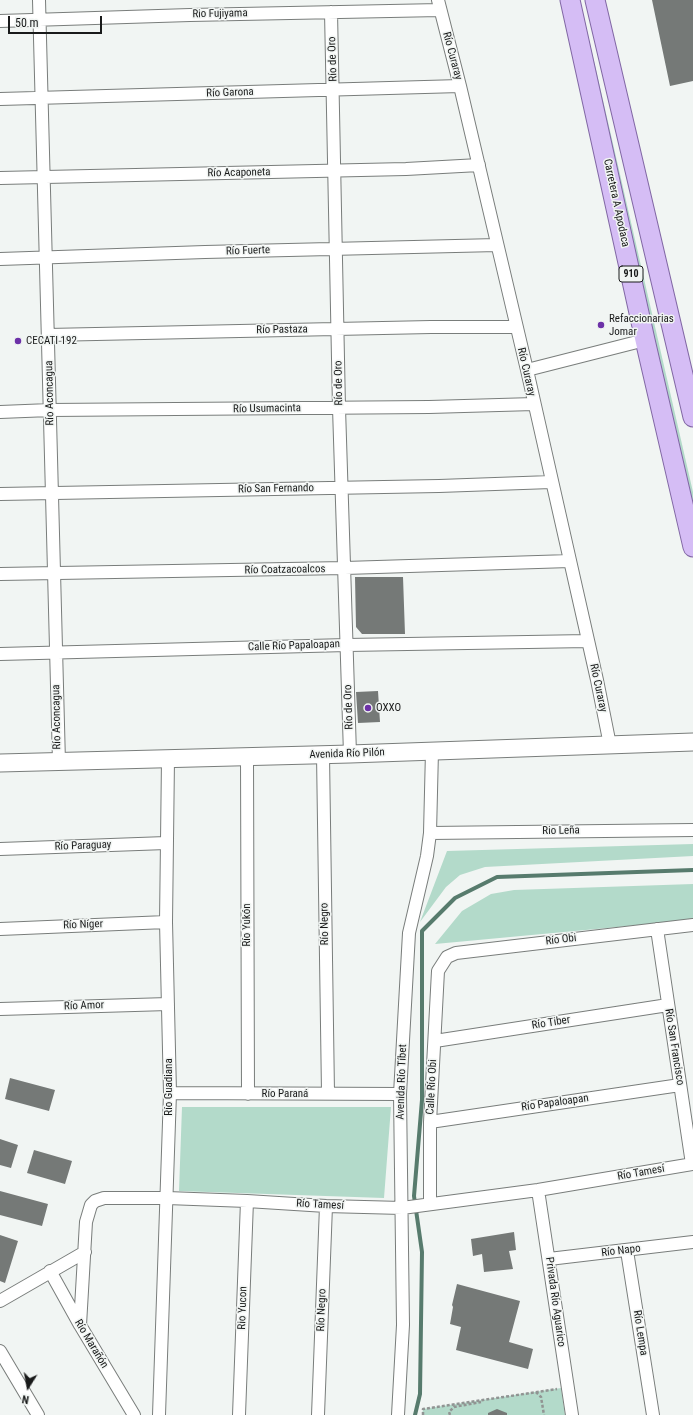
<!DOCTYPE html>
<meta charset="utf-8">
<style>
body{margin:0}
#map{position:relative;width:693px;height:1415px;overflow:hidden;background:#f1f5f3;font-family:"Roboto Condensed",sans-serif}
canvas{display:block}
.north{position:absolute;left:8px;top:1367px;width:40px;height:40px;-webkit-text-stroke:3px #f1f5f3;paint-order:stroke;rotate:191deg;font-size:11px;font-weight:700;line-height:16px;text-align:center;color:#191a1a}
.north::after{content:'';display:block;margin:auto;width:14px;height:18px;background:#191a1a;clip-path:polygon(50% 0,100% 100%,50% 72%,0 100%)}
.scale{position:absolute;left:8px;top:16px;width:94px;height:18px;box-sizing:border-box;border:2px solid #191a1a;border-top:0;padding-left:5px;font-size:12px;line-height:14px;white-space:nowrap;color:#191a1a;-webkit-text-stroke:3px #f1f5f3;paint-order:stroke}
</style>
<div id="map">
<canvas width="693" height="1415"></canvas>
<div class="north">N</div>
<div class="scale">50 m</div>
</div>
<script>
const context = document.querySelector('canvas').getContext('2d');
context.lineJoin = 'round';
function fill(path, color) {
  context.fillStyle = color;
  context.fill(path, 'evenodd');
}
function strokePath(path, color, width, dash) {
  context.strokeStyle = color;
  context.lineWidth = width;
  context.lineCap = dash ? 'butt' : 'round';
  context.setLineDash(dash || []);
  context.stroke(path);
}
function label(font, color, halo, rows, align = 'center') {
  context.font = font + ' "Roboto Condensed",sans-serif';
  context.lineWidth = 3;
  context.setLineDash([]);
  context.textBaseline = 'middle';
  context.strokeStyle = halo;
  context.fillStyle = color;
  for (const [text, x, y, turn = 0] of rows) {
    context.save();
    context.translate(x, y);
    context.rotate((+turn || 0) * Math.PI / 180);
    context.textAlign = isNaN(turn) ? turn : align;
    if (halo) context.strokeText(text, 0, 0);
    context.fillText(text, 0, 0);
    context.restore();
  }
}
fill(new Path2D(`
 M575 0H580L693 492V526Z
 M693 844V856L485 867 460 875 446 887 420 922 447 851Z
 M693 884V920L435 944 462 911 491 894 514 890Z
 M182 1107H391L384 1198 179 1191Z
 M561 1388 565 1415H422L423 1409Z`), '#b3daca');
strokePath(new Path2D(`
 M415 1415 420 1394 422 1252 414 1196 422 1100V931L455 898 497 877 693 870`), '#577b6d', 4);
fill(new Path2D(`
 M652 0H693V81L670 86Z
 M355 577H403L405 634H362L356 627Z
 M378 691 380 722 358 723 356 692Z
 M10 1078 55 1090 49 1111 5 1099Z
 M0 1139 18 1145 11 1168 0 1165Z
 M34 1150 72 1161 65 1184 27 1173Z
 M0 1191 48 1204 42 1226 0 1215Z
 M514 1232 516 1250 509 1251 513 1269 484 1272 482 1254 473 1256 471 1239Z
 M0 1235 18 1241 5 1283 0 1281Z
 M457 1284 520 1301 509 1342 533 1349 528 1369 456 1350 461 1327 450 1324 453 1307 452 1305Z
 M497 1409 507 1413V1415H488V1413Z`), '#757977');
const street = new Path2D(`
 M39 0 59 762
 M438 0 460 86 527 370 597 680 610 745
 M331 12 339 408 350 754
 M0 21 190 15 440 10
 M0 99 460 86
 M0 178 406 169 479 165
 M0 259 205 252 497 245
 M48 335 431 327H516
 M527 370 645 340
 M0 412 50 410 429 407 534 404
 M0 494 439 486 551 482
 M0 574 345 568 570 561
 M0 654 347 645 588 641
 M323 755 328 1093
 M247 757 248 1094
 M430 833 693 830
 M0 849 166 843
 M0 929 166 922
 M657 929 692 1164
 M0 1009 168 1004
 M435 1041 668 1005
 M170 1093 400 1094
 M430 1122 680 1085
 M538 1190 572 1415
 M430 1204V1122L438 971 447 957 456 953 693 925
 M627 1251 653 1415
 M549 1259 693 1242
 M50 1271 80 1325 134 1415
 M0 1301 85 1252
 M80 1325 86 1222 91 1205 95 1201 104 1198H167L247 1201 326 1206 402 1208 538 1190 693 1164
 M0 1351 38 1415
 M159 1415 170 1093 166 922 168 759
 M239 1415 247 1201
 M318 1415 326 1206
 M398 1415 403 1325 400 1094 409 933 427 856 430 833 432 751`);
const secondary = new Path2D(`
 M0 763 350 754 693 742`);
const primary = new Path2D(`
 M570 0 645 340 693 547
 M595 0 693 417`);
strokePath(street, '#797d7b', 14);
strokePath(secondary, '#797d7b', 19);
strokePath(primary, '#8167a4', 21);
strokePath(new Path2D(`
 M536 1392 541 1397 544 1415
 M423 1415V1409L557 1389
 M450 1415 449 1412 454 1407 481 1402`), '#919493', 2.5, [3, 2]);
strokePath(street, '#fff', 12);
strokePath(secondary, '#fff', 17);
strokePath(primary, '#d5bdf5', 19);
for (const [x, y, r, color] of [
 [601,325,4,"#6c31a7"],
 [18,341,4,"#6c31a7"],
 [368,708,4,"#6c31a7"]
]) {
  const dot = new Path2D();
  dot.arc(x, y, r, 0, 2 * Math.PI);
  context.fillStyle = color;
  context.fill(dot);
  strokePath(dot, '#f1f5f3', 1.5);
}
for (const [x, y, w] of [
 [631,274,24]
]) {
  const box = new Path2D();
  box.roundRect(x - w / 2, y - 8, w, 16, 3);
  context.fillStyle = '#f1f5f3';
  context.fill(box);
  strokePath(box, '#191a1a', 1);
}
label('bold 10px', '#191a1a', null, [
 ["910",631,274]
]);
label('11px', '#191a1a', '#f1f5f3', [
 ["Rio Fujiyama",220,14,-1],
 ["Río Curaray",452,56,75],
 ["Río de Oro",333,59,-92],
 ["Río Garona",230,93,-2],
 ["Río Acaponeta",239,173,-1],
 ["Carretera A Apodaca",616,203,78],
 ["Río Fuerte",248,251,-2],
 ["Río Pastaza",282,330,-1],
 ["Río Curaray",526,372,77],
 ["Río de Oro",339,383,-91],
 ["Río Aconcagua",50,393,-91],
 ["Río Usumacinta",267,409,-1],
 ["Río San Fernando",276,489,-1],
 ["Río Coatzacoalcos",285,570,-1],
 ["Calle Río Papaloapan",294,646,-2],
 ["Río Curaray",598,688,78],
 ["Río de Oro",349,707,-92],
 ["Río Aconcagua",57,717,-91],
 ["Avenida Río Pilón",347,754,-2],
 ["Rio Leña",561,831,-1],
 ["Río Paraguay",83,846,-2],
 ["Río Negro",325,924,-91],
 ["Río Níger",83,925,-2],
 ["Río Yukón",247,925,-90],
 ["Río Obi",561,940,-7],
 ["Río Amor",84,1006,-2],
 ["Río Tiber",551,1023,-9],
 ["Río San Francisco",674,1047,81],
 ["Avenida Río Tíbet",402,1082,-88],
 ["Río Guadiana",169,1087,-90],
 ["Calle Río Obi",432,1087,-87],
 ["Río Paraná",285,1094],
 ["Río Papaloapan",555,1103,-8],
 ["Río Tamesí",641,1173,-10],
 ["Río Tamesí",320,1205,3],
 ["Río Napo",621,1251,-7],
 ["Privada Río Aguarico",555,1302,82],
 ["Rio Yucon",243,1308,-88],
 ["Río Negro",322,1310,-88],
 ["Río Lempa",640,1333,81],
 ["Río Marañón",91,1344,59]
]);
label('11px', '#191a1a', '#f1f5f3', [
 ["Refaccionarias",609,319],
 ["Jomar",609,332],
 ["CECATI 192",26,341],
 ["OXXO",376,708]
], 'left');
</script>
